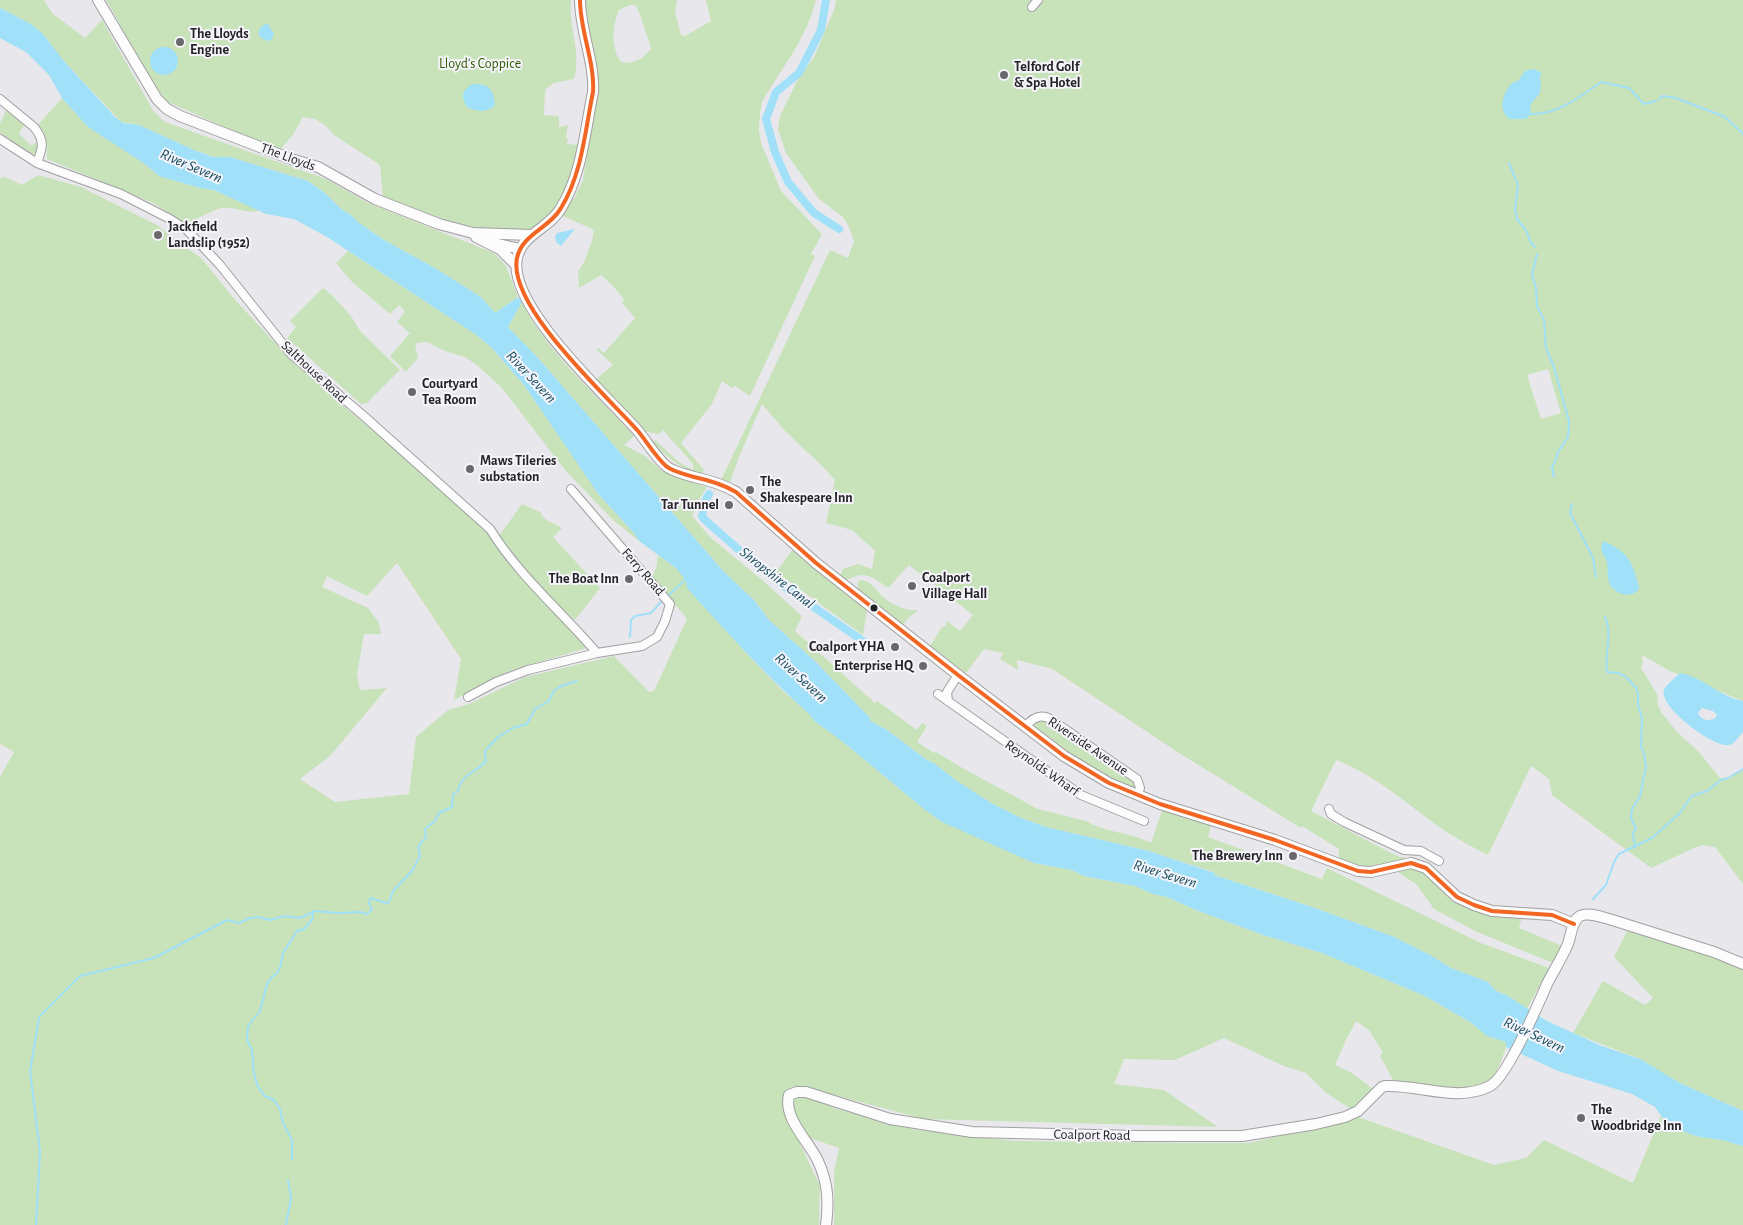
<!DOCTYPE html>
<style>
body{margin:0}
canvas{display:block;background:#e8e8ec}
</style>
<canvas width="1743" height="1225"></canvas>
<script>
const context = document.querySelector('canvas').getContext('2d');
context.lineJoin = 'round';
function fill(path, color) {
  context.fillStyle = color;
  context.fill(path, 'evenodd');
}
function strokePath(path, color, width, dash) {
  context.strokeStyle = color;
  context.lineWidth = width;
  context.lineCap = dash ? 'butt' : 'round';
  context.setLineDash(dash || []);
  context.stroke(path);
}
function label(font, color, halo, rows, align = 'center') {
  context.font = font + ' "Alegreya Sans",sans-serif';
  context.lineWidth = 4;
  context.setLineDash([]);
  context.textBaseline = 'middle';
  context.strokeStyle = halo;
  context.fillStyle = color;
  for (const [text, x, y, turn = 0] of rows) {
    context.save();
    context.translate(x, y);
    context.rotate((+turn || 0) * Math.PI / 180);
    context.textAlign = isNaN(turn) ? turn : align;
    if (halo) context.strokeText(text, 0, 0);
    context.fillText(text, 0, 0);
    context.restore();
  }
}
fill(new Path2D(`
 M0 0H44L52 13 85 38 102 20 154 112 165 122 326 179 366 202 494 253 506 266 518 297 495 313 481 297 435 268 384 240 358 222 351 215 341 209 325 193 308 181 230 157H214L194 150 139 125 121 122 63 60 44 35 31 24 0 8Z
 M106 0H571C568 26 582 53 574 79L553 83 545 90 544 115 559 116V127L568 125 566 138 568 139 567 144 579 145 569 180 549 219 536 229 495 230 467 227 383 198 380 165 334 135 326 126 315 119 303 117 293 135 279 151 168 102C142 72 127 34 106 0Z
 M586 0H677L675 12 681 35 685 36 711 21 706 0H816C807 38 781 69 762 102L760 113 759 130 761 143 781 191 822 234 811 254 815 256 750 396 735 386 732 388 722 381 712 404 681 443 704 470 701 476C680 468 668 458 653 442L655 440 680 463 693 470V464L663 430 659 434 643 431 595 380 613 365 596 349 598 348 604 353 635 318 622 303 624 299 613 286 601 275 579 288 578 272 584 262 592 241 594 230 561 215 575 197 583 180 596 95 585 20ZM630 5H635L639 12 651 48C646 58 632 65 621 62 611 49 612 25 619 10Z
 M836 0H1743V701L1670 671 1642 655 1643 662 1641 668 1657 694 1658 705 1661 712 1678 733 1698 751 1720 778H1729L1743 769V884L1715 847 1703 845 1694 848 1651 868 1552 795 1549 779 1531 766 1488 855C1470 846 1452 836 1435 824 1401 799 1376 776 1336 760L1311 811 1389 852 1400 857H1405V859L1365 868 1339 860V849L1302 826 1301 828 1179 753 1052 669 1017 660 1018 670 1000 659 1003 653 984 649 966 673 930 646 941 628 946 626 947 621 960 631 973 615 909 565 888 588C871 576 865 570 844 581L840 576 843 569 858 564 872 569 875 551 852 530 826 523 835 480 820 464 786 432 762 404 739 457 730 482 721 480 830 250 848 258 854 241 848 225 843 217 819 199 786 153 778 129 780 116 799 77 814 57 834 10ZM1548 369 1561 413 1541 419 1527 375Z
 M62 98 88 127 145 164 159 176 200 188 214 190 261 210C249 215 235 206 222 208 210 211 197 219 186 224L153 203 47 159C47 146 49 134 37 126Z
 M7 108 25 123 19 134 32 146 37 141 34 137 36 134 39 141 37 153 32 154 0 133V124Z
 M38 175 81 187 157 225 202 259 236 301 280 348 322 388 430 479 487 532 528 583 566 623 587 648 512 670 454 700 461 659 397 563 367 596 327 576 322 587 368 608 379 623 381 634H364L357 674 360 690 387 688 330 756 300 779 335 802 409 794 416 737 448 710 469 704 525 677 614 656 649 692 654 691 687 619 652 577 657 565V556L661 557 676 568 746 653 782 690 812 716 814 720 843 742 924 809 1034 863 1072 870 1084 876 1135 886 1153 894 1167 897 1196 910 1263 935 1322 953 1425 996 1470 1022 1487 1036 1507 1042 1506 1047C1503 1056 1497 1073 1492 1080 1476 1098 1415 1084 1393 1080L1380 1056 1383 1053 1369 1030 1356 1021 1346 1040 1335 1065 1352 1073 1373 1089 1351 1109 1325 1092 1306 1073 1284 1066 1224 1038 1175 1060 1124 1059 1114 1084 1164 1090 1218 1127 924 1119 838 1096 833 1108 917 1130 1016 1141 1183 1143H1249L1358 1117 1494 1165 1526 1158 1544 1140 1633 1183 1661 1116 1664 1120 1700 1137 1722 1140 1743 1146V1225H834V1172L839 1148 795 1133 820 1186 819 1225H0V777L14 752 0 744V178L5 177 22 185Z
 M348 251 475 334 492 348 524 385 599 495 634 533 639 541 613 520 565 470 502 388 478 366 465 357 445 351 427 342 417 343 415 346 418 358 406 372 390 356 410 333 397 322 404 313V310L399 305 390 314 352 282 336 263Z
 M323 288 332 295 351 316 360 331 400 370 367 403 361 404 287 338 296 327 290 321Z
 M522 302C546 352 597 395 634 436L624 445 645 456 662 471 707 487 697 503 692 516 710 537 762 580 802 616 795 631 875 703 877 701 917 730 922 723 927 726 917 742 934 753 936 752 964 769 1038 809 1086 821C1106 833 1131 832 1151 843L1163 808 1212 823 1208 837 1322 879 1327 868 1481 943 1549 968 1527 1009 1508 996 1496 991 1488 982 1451 968 1430 955 1392 936 1312 907 1214 875V872L1149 851 1046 827 1021 818 991 803 954 779 934 763 927 760 887 730 870 721V718L816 662 769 620 754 600 724 572 538 358 508 327Z
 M522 504 540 512 545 519 562 528 553 537 600 588 575 620 535 584 498 537Z
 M793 549 867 610 863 635 776 572Z
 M860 580C871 580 875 589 882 596 891 604 906 612 919 610L907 619 903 626 859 592 857 584Z
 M1040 719 1052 724 1130 778 1135 782 1134 788H1130L1083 765 1034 728 1036 721Z
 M1412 866 1427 874 1460 901 1522 917 1519 928 1562 946 1553 963 1475 931 1434 909 1416 884 1396 871Z
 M1627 931 1710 954 1743 969V1111L1680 1083 1640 1059 1573 1033 1603 981 1645 1005 1653 998 1614 957Z`), '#c8e2b9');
fill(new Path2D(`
 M0 8 31 24 44 35 63 60 115 117 123 123 139 125 194 150 213 157H230L308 181 325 193 341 209 351 215 358 222 384 240 435 268 481 297 495 313 518 297 522 302 508 327 538 358 724 572 754 600 769 620 816 662 870 718V721L887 730 927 760 934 763 954 779 991 803 1021 818 1046 827 1149 851 1215 873 1214 875 1312 907 1392 936 1430 955 1451 968 1488 982 1496 991 1508 996 1547 1021 1602 1046 1640 1059 1680 1083 1743 1111V1146L1722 1140 1700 1137 1690 1134 1671 1125 1664 1120 1655 1107 1632 1094 1558 1071 1506 1047V1042L1487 1036 1470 1022 1425 996 1322 953 1263 935 1196 910 1167 897 1153 894 1135 886 1084 876 1072 870 1034 863 942 822 924 809 843 742 813 720 811 716C767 676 727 633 687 588L686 581 676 568 639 541 634 533 599 495 524 385 492 348 475 334 327 237 294 219 266 214 214 190 200 188 159 176 145 164 88 127 62 98 49 75 26 52 0 38Z
 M267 23 274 34 271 40 267 41 260 37C256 30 261 27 267 23Z
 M150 61a14 14 0 1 1 28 0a14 14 0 1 1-28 0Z
 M1534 69 1542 73 1539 78 1541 80 1540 93 1530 105 1531 114 1526 119H1510C1497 111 1503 92 1512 83L1518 81 1525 71Z
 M473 84C490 84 493 89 495 105 487 113 477 112 467 107 460 96 462 90 473 84Z
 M575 229 561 246 556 242 555 237 557 233Z
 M1604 541C1629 553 1632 561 1639 587L1638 590C1636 592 1634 594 1631 594 1623 597 1611 590 1609 582 1607 576 1608 569 1607 562 1605 554 1597 549 1604 541Z
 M1680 673C1703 677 1720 697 1743 701V732C1739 736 1735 744 1729 745 1713 748 1658 706 1664 690 1666 685 1675 678 1680 673ZM1702 708 1713 711 1717 715 1715 718C1709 722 1701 720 1698 713Z`), '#a0e0f9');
strokePath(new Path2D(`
 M1659 99 1663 96 1676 98 1725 117 1743 134
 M1531 114C1557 115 1581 96 1601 82L1629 88 1644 104 1656 101
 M1509 163 1518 185 1515 209 1517 219 1526 230 1531 243 1535 247
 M1537 254 1532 275 1536 288 1537 306 1544 320 1546 348 1554 367 1569 421 1568 437 1558 452 1555 462 1552 467 1554 477
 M1572 504 1570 513 1593 558 1596 577
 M668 596 686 579
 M1605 617C1613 635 1604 654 1607 672L1618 673 1626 677 1636 688 1638 693V705L1642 718 1641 747 1644 753 1646 767 1640 796 1632 809 1631 818 1636 828 1633 833 1635 847
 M630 637 631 620 635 616 651 613 662 601
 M1593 899 1606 885 1614 862 1619 854 1652 838 1679 814 1692 796 1707 791 1721 780 1728 778 1743 769
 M292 1159V1140L283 1123 280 1109 274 1100 265 1096 258 1087 254 1074 252 1050 247 1040 248 1026 260 1011 267 984 271 978 277 973 280 968 283 953 297 931 304 929 312 920 313 913
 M36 1225 40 1152 30 1071 39 1017 80 976 154 958 227 920 239 923 250 918 258 917 270 920 285 916 300 918 315 911 338 913 360 912 367 914 372 910 369 902 371 898 386 903 389 902 393 891 412 871 420 856C417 840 419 848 426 837L425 829 435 821 439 813 452 807 453 794 458 791C461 774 476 773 486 761L485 751 498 737 513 728 527 724 535 709 549 701C554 685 563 686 577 681
 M286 1225 291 1198 288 1180`), '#a0e0f9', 2);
strokePath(new Path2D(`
 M826 0 821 30 799 73 776 92 766 119 775 152 788 182 814 213 839 229
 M709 494 705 501 702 516 705 520 746 556 789 590 873 648`), '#a0e0f9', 8);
const minor = new Path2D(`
 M1032 7 1038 0
 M0 99 34 127C45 141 43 147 37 163
 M0 139 37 163 121 194 170 219 187 230 220 265 291 354 365 417 490 529C519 576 562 612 597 653
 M938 694 1081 795 1144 821
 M468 697 496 682 528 670 597 653 642 646 657 637 665 621 670 604 571 489
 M948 701 947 692 958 675
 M1025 727C1033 717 1041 713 1052 720L1137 779 1140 788 1138 795
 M1329 809 1331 814 1344 822 1404 850 1421 851 1439 861`);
const tertiary = new Path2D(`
 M98 0 157 99 167 109 180 116 291 159 318 167 375 199 439 224 473 233 532 235
 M580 0C580 31 595 62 593 92 585 131 582 174 561 208 550 228 522 234 517 258 507 306 607 396 638 431 647 442 655 456 666 466 673 472 685 474 694 477 708 480 724 485 736 492L816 563 958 675 1064 756 1109 783 1160 804 1275 840 1358 871 1371 872 1411 863 1426 868 1457 897 1474 905 1492 911 1552 915 1574 924
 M476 237 500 249 516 265
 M494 243 520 249
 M826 1225C829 1201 828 1183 818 1161 809 1141 783 1119 789 1095L797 1092H806L890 1119 972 1132 1137 1136H1242L1316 1124 1345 1117 1358 1111 1382 1087 1385 1086C1419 1084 1457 1103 1490 1086 1507 1077 1538 1005 1547 984 1554 970 1562 958 1568 944 1571 936 1572 920 1580 916 1588 912 1601 917 1609 919L1714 952 1743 964`);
strokePath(minor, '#a0a0a3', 10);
strokePath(tertiary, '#a0a0a3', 12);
strokePath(minor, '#fcfcfc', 8);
strokePath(tertiary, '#fcfcfc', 10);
strokePath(new Path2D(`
 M580 0C580 31 595 62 593 92 585 131 582 174 561 208 550 228 522 234 517 258 507 306 607 396 638 431 647 442 655 456 666 466 673 472 685 474 694 477 708 480 724 485 736 492L816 563 958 675 1064 756 1109 783 1160 804 1275 840 1358 871 1371 872 1411 863 1426 868 1457 897 1474 905 1492 911 1552 915 1574 924`), '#f26522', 4);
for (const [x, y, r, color] of [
 [180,42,5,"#69696b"],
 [1004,75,5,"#69696b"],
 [158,235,5,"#69696b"],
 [412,392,5,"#69696b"],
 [470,469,5,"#69696b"],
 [750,490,5,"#69696b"],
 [729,505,5,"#69696b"],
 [629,579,5,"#69696b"],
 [912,586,5,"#69696b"],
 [874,608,4.5,"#242426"],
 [895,647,5,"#69696b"],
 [923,666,5,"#69696b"],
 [1293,856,5,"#69696b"],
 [1581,1118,5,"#69696b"]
]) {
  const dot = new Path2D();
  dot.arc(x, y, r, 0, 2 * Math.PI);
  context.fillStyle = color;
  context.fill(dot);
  strokePath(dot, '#f4f4fa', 2);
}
label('bold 14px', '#242426', '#f4f4fa', [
 ["The Lloyds",190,34],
 ["Engine",190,50],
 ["Telford Golf",1014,67],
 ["& Spa Hotel",1014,83],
 ["Jackfield",168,227],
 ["Landslip (1952)",168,243],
 ["Courtyard",422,384],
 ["Tea Room",422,400],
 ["Maws Tileries",480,461],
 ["substation",480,477],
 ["The",760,482],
 ["Shakespeare Inn",760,498],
 ["Tar Tunnel",719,505,"right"],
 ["Coalport",922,578],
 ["Village Hall",922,594],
 ["The Boat Inn",619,579,"right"],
 ["Coalport YHA",885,647,"right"],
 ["Enterprise HQ",913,666,"right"],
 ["The Brewery Inn",1283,856,"right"],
 ["The",1591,1110],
 ["Woodbridge Inn",1591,1126]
], 'left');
label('14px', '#325e01', '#f4f4fa', [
 ["Lloyd's Coppice",480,64]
]);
label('14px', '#242426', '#f4f4fa', [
 ["The Lloyds",288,157,20],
 ["Salthouse Road",314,372,43],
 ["Ferry Road",643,572,49],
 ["Riverside Avenue",1088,746,34],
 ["Reynolds Wharf",1042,768,35],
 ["Coalport Road",1092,1135,1]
]);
label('italic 15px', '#174c5d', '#f4f4fa', [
 ["River Severn",191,166,23],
 ["River Severn",531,377,47],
 ["Shropshire Canal",777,578,38],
 ["River Severn",801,678,43],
 ["River Severn",1165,874,17],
 ["River Severn",1534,1035,25]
]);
</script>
